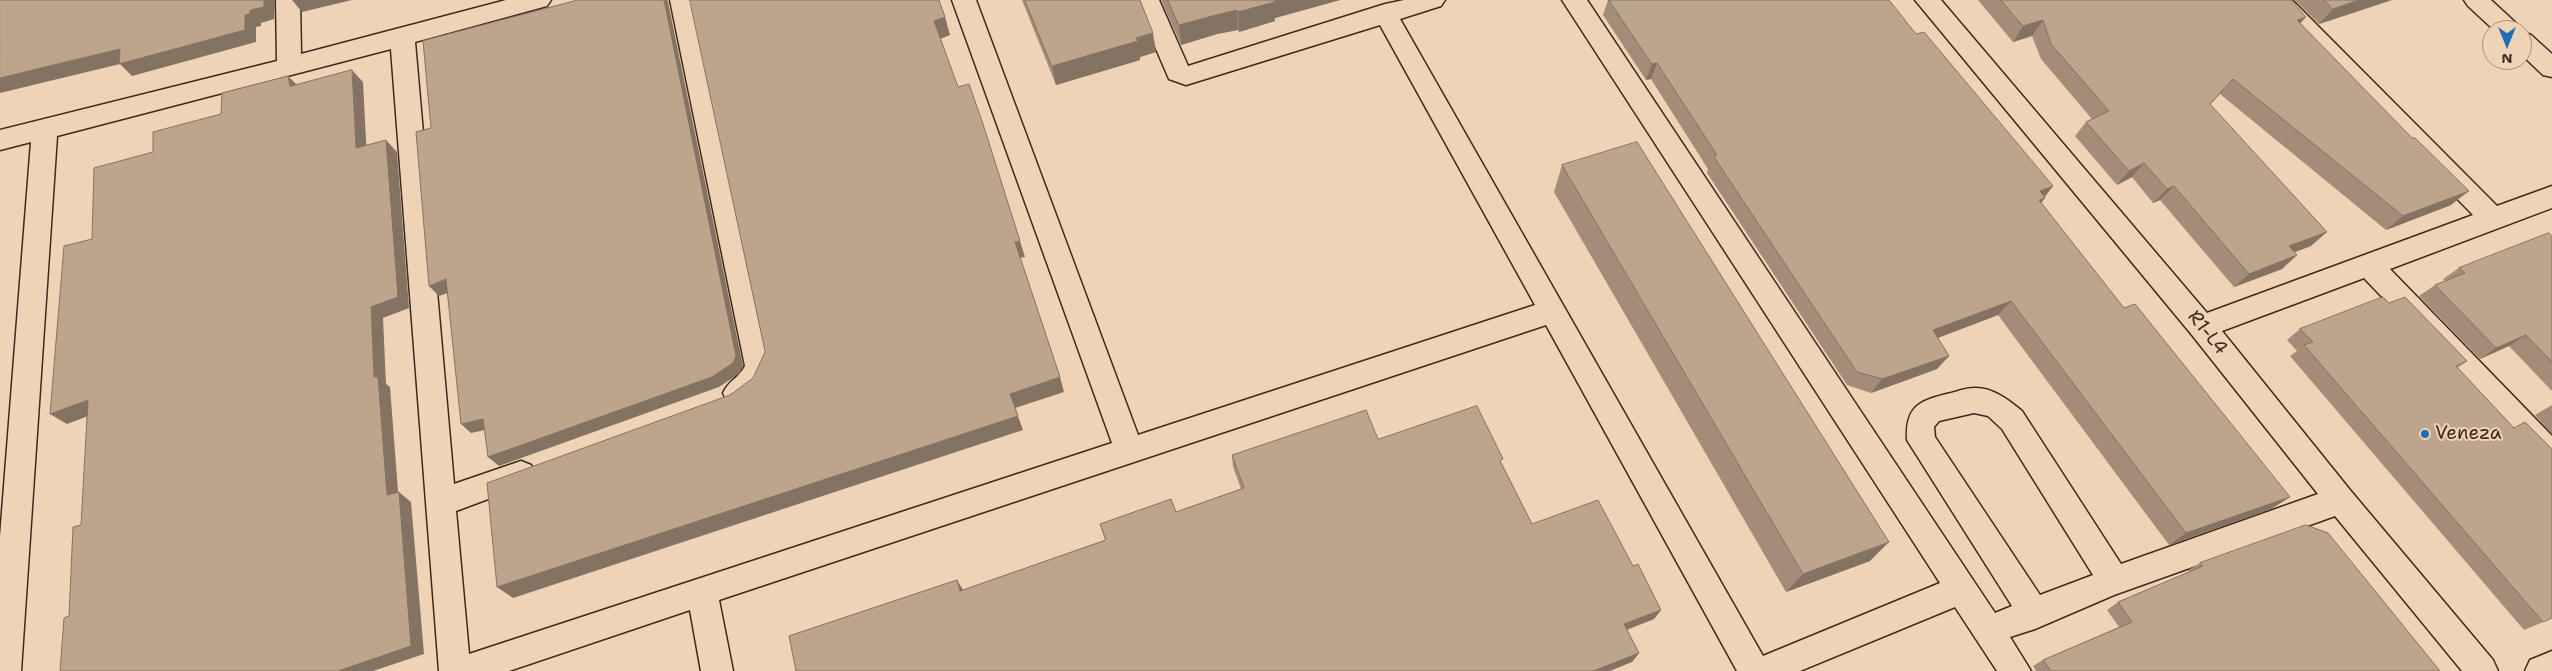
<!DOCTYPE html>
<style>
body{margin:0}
#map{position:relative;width:2552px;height:671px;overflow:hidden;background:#efd3b6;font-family:"Shantell Sans",sans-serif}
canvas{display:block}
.north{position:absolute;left:2482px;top:20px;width:50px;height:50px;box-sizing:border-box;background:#efd3b6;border:1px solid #a78f79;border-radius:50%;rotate:180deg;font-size:14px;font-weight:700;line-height:20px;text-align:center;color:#3b2a1e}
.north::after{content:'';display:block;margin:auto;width:18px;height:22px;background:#1f6fb2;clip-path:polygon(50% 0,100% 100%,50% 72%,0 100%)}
</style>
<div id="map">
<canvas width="2552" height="671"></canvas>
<div class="north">N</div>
</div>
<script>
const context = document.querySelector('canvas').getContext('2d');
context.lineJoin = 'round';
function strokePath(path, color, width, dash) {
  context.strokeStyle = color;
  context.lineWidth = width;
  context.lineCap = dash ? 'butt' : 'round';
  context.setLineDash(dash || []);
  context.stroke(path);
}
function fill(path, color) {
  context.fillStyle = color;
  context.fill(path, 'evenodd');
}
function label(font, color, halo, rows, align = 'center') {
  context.font = font + ' "Shantell Sans",sans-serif';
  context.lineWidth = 4;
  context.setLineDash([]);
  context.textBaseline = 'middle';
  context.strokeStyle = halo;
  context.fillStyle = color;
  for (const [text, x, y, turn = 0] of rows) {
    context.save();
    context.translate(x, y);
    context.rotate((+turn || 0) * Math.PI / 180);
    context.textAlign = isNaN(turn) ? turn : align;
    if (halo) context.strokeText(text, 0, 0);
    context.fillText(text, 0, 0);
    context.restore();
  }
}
const minor = new Path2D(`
 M276 0H300L301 54 506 0H551L547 6 415 42 454 484 521 461 531 465 536 474 531 483 456 511 469 654 1112 443 952 0H976L1138 435 1535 305 1380 25 1186 85 1169 79 1135 0H1159L1188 66 1385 4 1404 0H1445L1441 6 1400 19 1763 656 1940 583 1562 0H1587L1995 613 2012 606 1907 440C1905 405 1921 400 1951 393 1958 391 1967 388 1974 388 1992 387 2009 400 2022 411L2121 564 2318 494 2192 335 1915 0H1941L2207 313 2473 215 2269 6 2265 0H2292L2497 206 2552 186V208L2390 269 2552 436V469L2542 465 2364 278 2222 331 2350 490 2493 660 2498 671H2462L2335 516 2114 595 2035 629 2010 637 2031 671H1997L1955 607 1800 671H1737L1546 325 719 600 733 671H701L690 610 509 671H439L391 49 57 136 21 671H0V537L31 142 0 150V130L277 61ZM1974 413 1988 416 2002 429 2093 575 2040 595 1935 437 1934 427 1939 421Z
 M670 0H694L773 366 761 392 737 405 727 402 723 393C728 381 739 378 745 366Z
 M2464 0H2491L2517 24 2521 30H2494L2468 6Z
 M2522 32 2531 35 2552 54V77L2543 75 2522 55Z
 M2552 651V671H2525L2530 660Z`);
strokePath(minor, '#3b2a1e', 3);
fill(minor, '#efd3b6');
fill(new Path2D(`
 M1022 0H1140L1156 52 1140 57V60L1056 85Z
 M1161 0H1340L1275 18V21L1239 32 1238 30 1217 34 1181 45Z
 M1608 0 1916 34 2053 186 2045 197V198L2041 203 2124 308 2290 497 2271 509 2169 545 1998 315 1938 338 1949 356 1937 369 1871 393 1847 385 1707 173 1708 169 1651 79 1646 80 1603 15Z
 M1978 0H2291L2301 24 2451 205 2386 230 2220 94 2210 105 2311 246 2294 252 2297 255 2282 269 2234 287 2160 200 2153 203 2132 177 2117 185 2075 136 2086 122 2092 119 2041 59 2032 36 2013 42Z
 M2295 0H2392L2319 24Z
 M1562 165 1870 561 1786 592 1554 192Z
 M2552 236V391L2509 346 2480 359 2419 296 2435 285 2445 281 2443 279 2459 268Z
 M2389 303 2467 361 2457 368 2513 428 2543 622 2524 630 2290 356 2297 351 2287 340 2300 329Z
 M2552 405V434L2535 415Z
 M1378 439 1502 464 1532 524 1633 566 1661 610 1654 619 1627 630 1639 653 1632 662 796 671 957 580 963 590 1105 540 1100 524 1176 512 1241 489 1233 467 1232 455Z
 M2200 563 2440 671H2036L2033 666 2043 660 2119 627 2107 610 2118 602 2189 572 2188 570Z`), '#a38d78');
fill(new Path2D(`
 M264 0H275L274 19 261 23V26L256 27V42L132 76 120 64 0 93V78L245 15Z
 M292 0H352L302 12Z
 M664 0H667L668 2 743 366 740 373 719 387 499 466 488 457Z
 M1274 0H1340L1275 18V21L1239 32 1238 12Z
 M2359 0H2392L2319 24 2333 9Z
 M1237 10 1238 30 1217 34 1181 45 1179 25 1216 15Z
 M945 17 950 35 940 39 934 21Z
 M2306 17 2292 33 2297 20Z
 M2043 20 2032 36 2013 42 2023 26Z
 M1153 33 1156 52 1140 57V60L1056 85 1052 66Z
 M1657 63 1651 79 1646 80 1652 64Z
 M352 70 363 82 367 160 356 148Z
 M288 76 300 88 290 86Z
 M386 140 397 152 409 308 383 318 386 384 390 387 399 504 387 495 374 377 371 307Z
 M2144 163 2132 177 2117 185 2129 171Z
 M2053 186 2043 198H2045L2033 213 2040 191Z
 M2174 186 2160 200 2153 203 2167 189Z
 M2469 191 2451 205 2386 230 2403 216Z
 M2327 232 2311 246 2274 260 2289 246Z
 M1020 241 1025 257 1019 258 1015 242Z
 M2297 255 2282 269 2234 287 2249 274Z
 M446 279 456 290 439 296 429 286Z
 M2011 301 1998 315 1921 344 1933 330Z
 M2526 335 2509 346 2480 359 2496 348Z
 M1949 356 1937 369 1871 393 1882 379Z
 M1060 377 1064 392 1015 408 1023 430 513 598 497 587 1010 394Z
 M88 400 104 410 67 424 50 414Z
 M483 419 494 428 471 433 461 424Z
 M399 492 411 502 424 654 373 671H338Z
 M2290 497 2271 509 2169 545 2186 533Z
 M1889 542 1870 561 1786 592 1803 574Z
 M957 580 963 590 960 591Z
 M1661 610 1654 619 1617 633 1624 624Z
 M1639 653 1632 662 1610 671H1593Z`), '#847362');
const building = new Path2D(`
 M0 0H264V7L250 10V14L245 15V30L119 64 120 49 0 78Z
 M578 0H664L736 356 733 363 712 377 488 457 483 419 461 424 446 279 429 286 416 132 431 128 423 41Z
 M690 0H939L945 17 934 21 958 87 969 84 983 124 1020 241 1015 242 1060 377 1010 394 1018 416 497 587 487 483 730 395 753 378 765 352Z
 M1025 0H1140L1153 33 1136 38 1138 41 1052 66Z
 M1168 0H1274L1275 2 1238 12 1237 10 1216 15 1179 25Z
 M1609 0H1889L1916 34 1924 32 2053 186 2040 191 2045 198 2039 200 2124 308 2135 304 2290 497 2186 533 2011 301 1933 330 1949 356 1882 379 1857 372 1714 157 1717 155 1657 63 1652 64Z
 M2001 0H2291L2306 17 2297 20 2412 138H2415L2469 191 2403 216 2233 79 2210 104 2327 232 2289 246 2297 255 2249 274 2174 186 2167 189 2144 163 2129 171 2086 122 2109 111 2051 44 2043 20 2023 26Z
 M2324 0H2359L2333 9Z
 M352 70 356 148 386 140 398 297 371 307 374 377H378L387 495 399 492 411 646 338 671H60L64 618 69 616 73 527 81 525 88 400 50 414 64 246 92 239 94 168 153 152V132L221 114 222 93 288 76 290 86Z
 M1637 142 1889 542 1803 574 1562 165Z
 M2549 233 2552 236V362L2526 335 2496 348 2435 285 2465 273 2459 268Z
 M2383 297 2389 303 2405 297 2467 361 2456 366 2514 428 2525 422 2552 449V618L2543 622 2304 345 2313 342 2300 329Z
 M1477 406 1503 459 1500 461 1532 524 1598 500 1633 566 1638 564 1661 610 1624 624 1639 653 1593 671H796L789 636 957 580 960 591 1106 540 1100 524 1171 499 1176 512 1244 488 1232 455 1366 410 1378 439Z
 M2306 525 2328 533 2440 671H2051L2043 660 2132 622 2118 602 2203 566 2200 563Z`);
fill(building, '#bda48c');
strokePath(building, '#847362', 1);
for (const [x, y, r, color] of [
 [2425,434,5,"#1f6fb2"]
]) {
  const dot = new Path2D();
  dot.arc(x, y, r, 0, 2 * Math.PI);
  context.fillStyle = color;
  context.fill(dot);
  strokePath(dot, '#efd3b6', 2);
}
label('19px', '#3b2a1e', '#efd3b6', [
 ["R1-L4",2207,333,51]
]);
label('19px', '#3b2a1e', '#efd3b6', [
 ["Veneza",2435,434]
], 'left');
</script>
